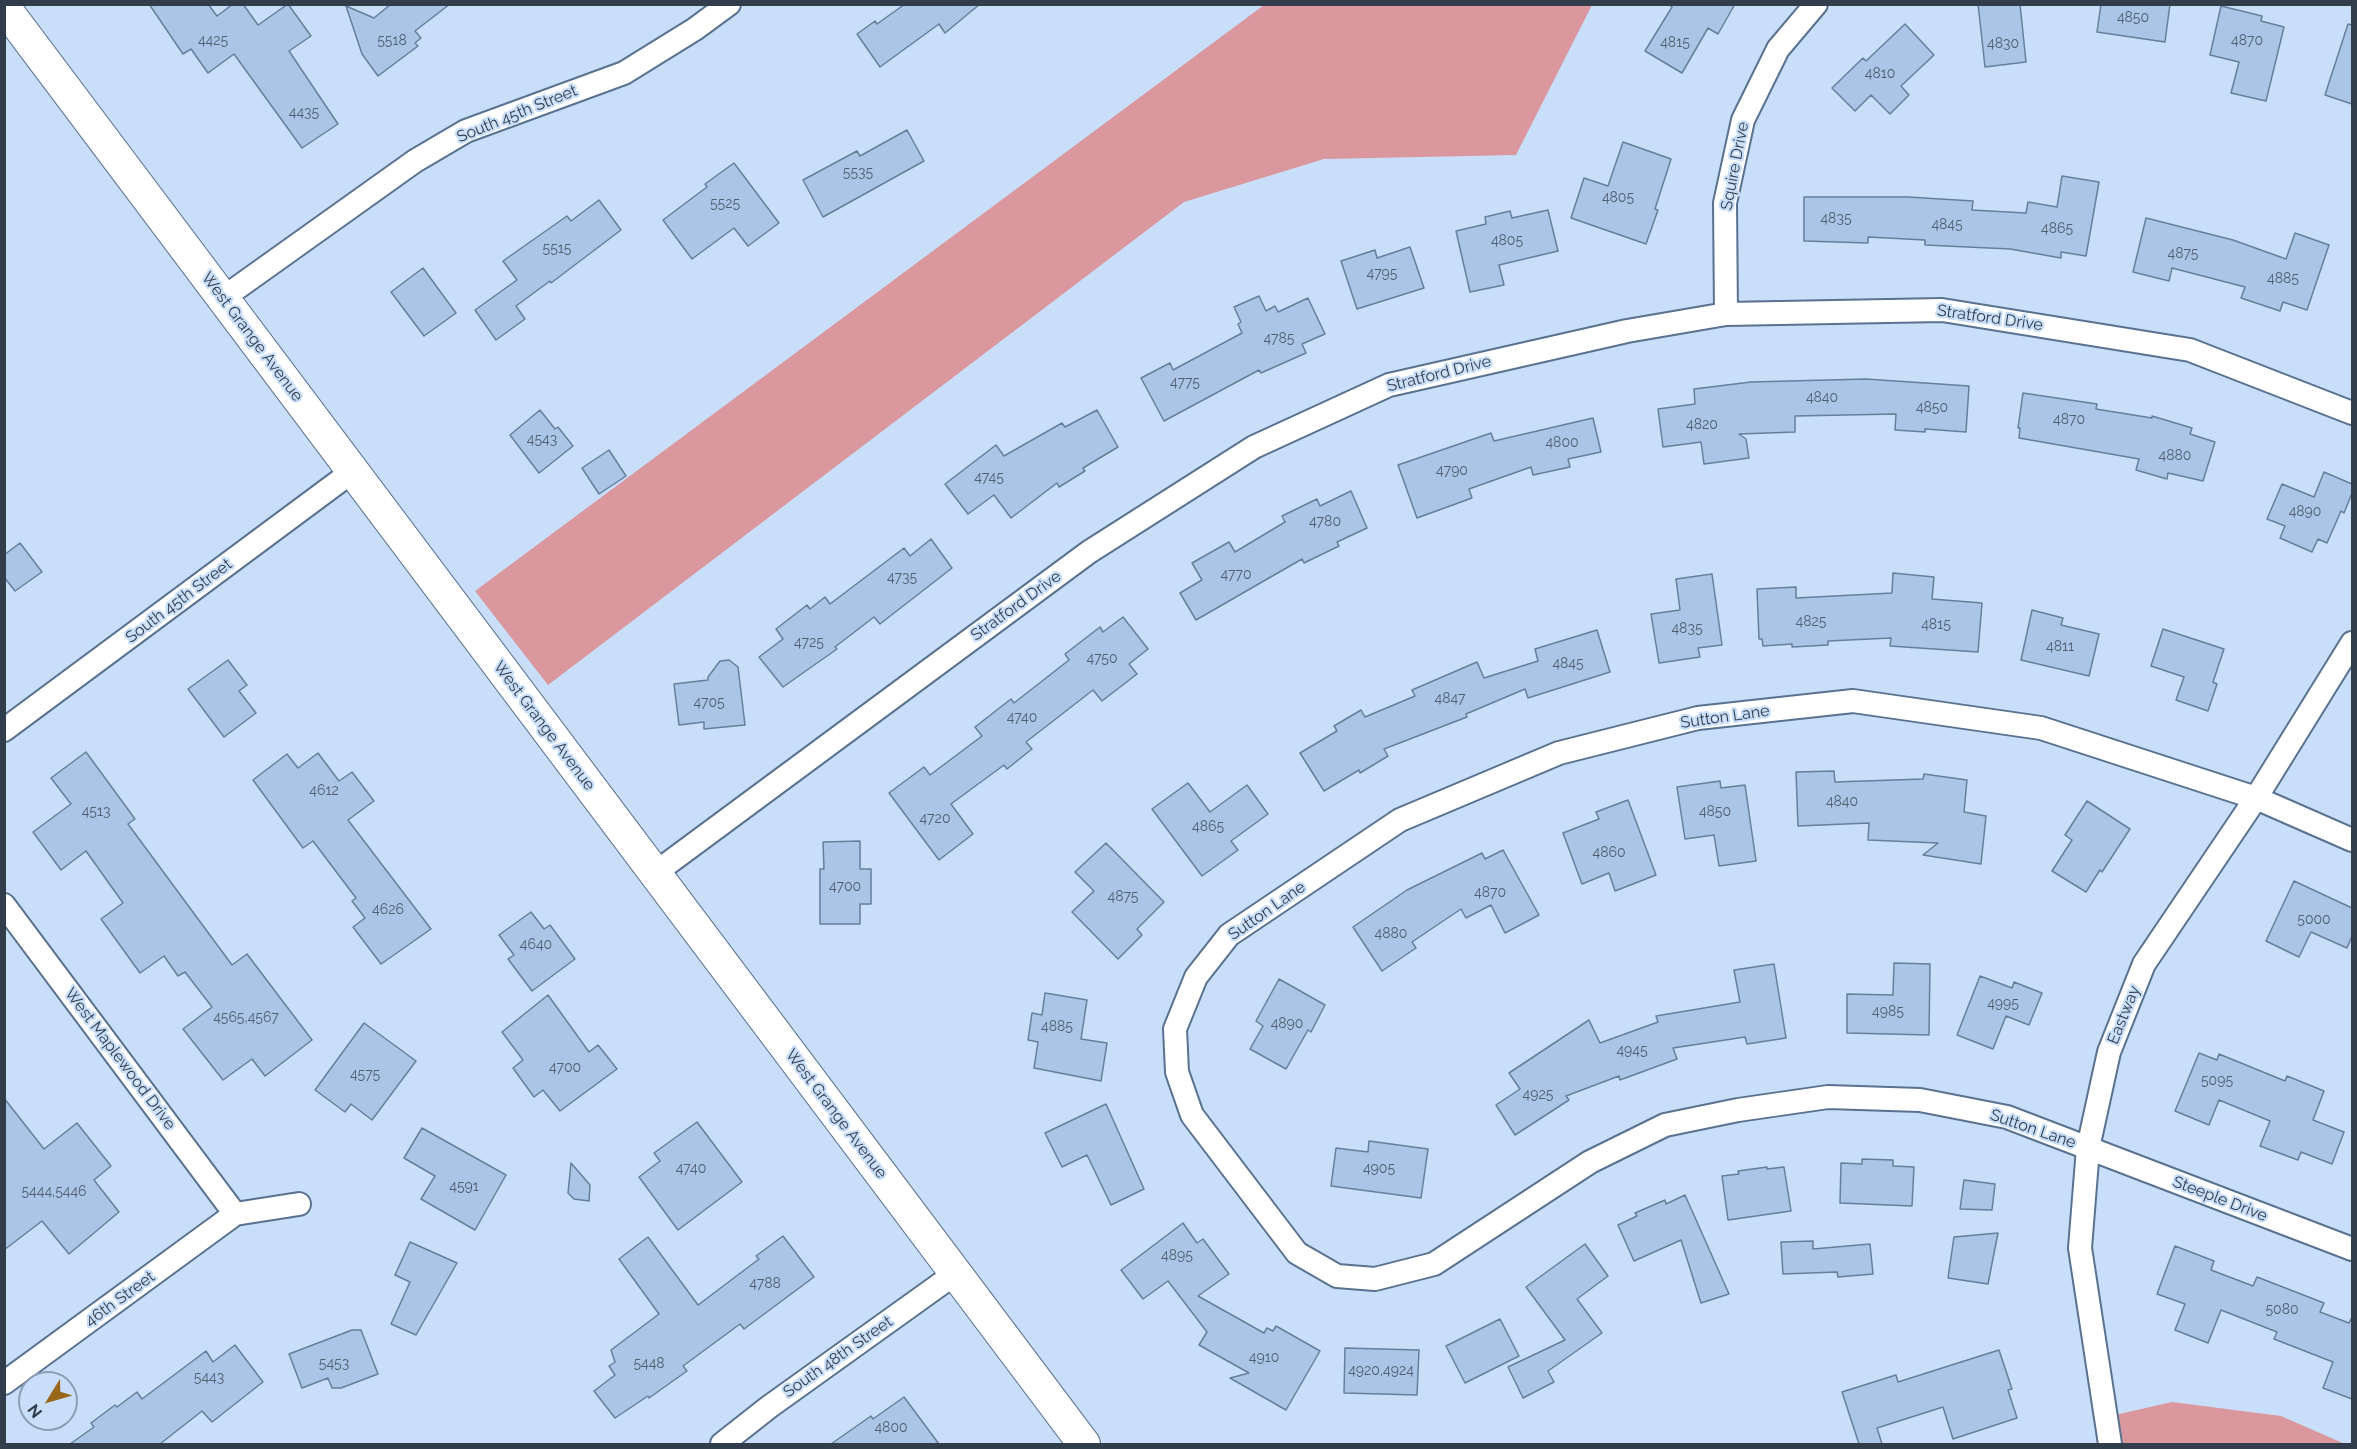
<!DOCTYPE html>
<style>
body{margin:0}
#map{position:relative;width:2357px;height:1449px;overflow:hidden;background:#c9dff9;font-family:Raleway,sans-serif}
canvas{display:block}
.frame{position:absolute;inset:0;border:6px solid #323d4b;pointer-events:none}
.north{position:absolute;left:18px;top:1371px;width:60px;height:60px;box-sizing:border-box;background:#c9dff9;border:2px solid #8d9eb3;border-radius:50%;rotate:233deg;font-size:16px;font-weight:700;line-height:24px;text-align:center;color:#323d4b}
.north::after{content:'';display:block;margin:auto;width:21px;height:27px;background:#99671a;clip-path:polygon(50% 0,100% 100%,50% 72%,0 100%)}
</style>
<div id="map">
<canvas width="2357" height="1449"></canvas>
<div class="frame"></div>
<div class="north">N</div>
</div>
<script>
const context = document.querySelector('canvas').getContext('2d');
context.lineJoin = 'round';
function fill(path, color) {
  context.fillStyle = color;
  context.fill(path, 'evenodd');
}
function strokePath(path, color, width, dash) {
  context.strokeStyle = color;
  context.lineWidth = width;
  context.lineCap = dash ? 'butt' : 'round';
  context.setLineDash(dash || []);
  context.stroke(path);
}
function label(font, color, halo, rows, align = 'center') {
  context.font = font + ' Raleway,sans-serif';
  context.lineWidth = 4.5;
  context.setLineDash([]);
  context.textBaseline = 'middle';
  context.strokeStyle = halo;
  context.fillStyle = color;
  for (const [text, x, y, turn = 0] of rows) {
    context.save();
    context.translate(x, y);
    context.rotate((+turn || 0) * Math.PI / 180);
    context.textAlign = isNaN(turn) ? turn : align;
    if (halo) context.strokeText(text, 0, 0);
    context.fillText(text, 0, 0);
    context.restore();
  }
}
fill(new Path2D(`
 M1264 5H1592L1516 155 1324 159 1184 202 548 685 475 591Z
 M2172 1402 2281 1416 2345 1444H2123L2115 1415Z`), '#da979d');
const building = new Path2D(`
 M149 4H208L217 16 233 4H243L258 25 288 4 311 36 289 51 338 124 302 148 234 54 208 73 191 49 183 54Z
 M391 4H450L415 31 421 38 415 43 418 46 378 76 362 54 346 6 374 18Z
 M905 4H980L945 33 939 24 880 67 857 34 875 21 877 24Z
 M1668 4H1735L1718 34 1708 28 1682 73 1645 51 1672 7Z
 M1978 4H2020L2026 62 1985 67Z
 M2101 4H2170L2165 42 2097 32Z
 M2221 6 2262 16 2261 21 2284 27 2266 101 2231 93 2239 62 2210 55Z
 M1905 24 1934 55 1901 86 1909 95 1890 114 1871 95 1855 111 1832 88 1863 58 1866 61Z
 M2348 24 2352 25V104L2325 95Z
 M907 130 924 161 823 217 803 180 857 151 860 156Z
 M1623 142 1671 159 1655 209 1658 210 1646 244 1571 218 1584 178 1608 186Z
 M734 163 779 223 748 246 734 228 692 259 663 220 707 187 705 184Z
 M2062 176 2099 182 2086 256 2061 252V258L2010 249 1925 245V240L1868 237V243L1804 241V197H1908L1973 201 1972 210 2026 213 2028 202 2057 207Z
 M599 200 621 230 551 283 550 281 516 306 525 319 496 340 475 310 517 280 503 261 567 216 571 221Z
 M1548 210 1558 251 1499 265 1504 285 1470 292 1456 231 1486 224 1485 217 1510 211 1512 218Z
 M2146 218 2233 240 2286 259 2295 233 2329 245 2307 310 2283 302 2280 311 2241 298 2245 287 2172 268 2169 281 2133 272Z
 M1410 247 1424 288 1357 309 1341 261 1375 250 1377 258Z
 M423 268 456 313 424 336 391 292Z
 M1259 296 1266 311 1275 306 1278 312 1308 298 1325 334 1302 344 1306 353 1261 373 1259 370 1164 421 1141 378 1170 363 1173 370 1242 333 1238 324 1241 322 1234 307Z
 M1866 379 1969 386 1966 432 1925 429V432L1895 430 1896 414 1795 416V432L1739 434 1746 439 1749 458 1704 464 1701 442 1663 447 1658 409 1695 404 1694 389 1751 382Z
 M2023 393 2097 404 2096 409 2152 418V416L2192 428 2190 434 2215 442 2203 481 2168 473 2167 479 2136 470 2139 459 2019 438 2020 428H2018Z
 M540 410 555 429 558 427 573 446 539 473 510 435Z
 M1097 410 1118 447 1083 468 1085 471 1059 487 1057 483 1011 518 994 495 968 514 945 484 996 445 1004 456 1062 423 1065 427Z
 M1593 418 1601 452 1568 459 1570 467 1533 475 1531 467 1469 489 1472 498 1417 518 1398 465 1491 433 1494 441Z
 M609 450 626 476 599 494 582 468Z
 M2324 472 2352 484V493L2344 513 2341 511 2327 543 2318 539 2312 552 2280 538 2285 526 2267 519 2282 484 2314 497Z
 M1351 491 1367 528 1337 542 1339 546 1304 563 1302 559 1196 620 1180 593 1202 580 1192 563 1229 542 1235 552 1285 522 1282 516 1317 499 1320 506Z
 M931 539 952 568 880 624 874 617 835 647 837 649 783 687 759 657 783 639 776 629 807 605 810 609 825 597 830 604 904 548 910 556Z
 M20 543 42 572 15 591 4 577V555Z
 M1893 573 1934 577 1932 599 1982 603 1978 652 1890 646 1891 638 1828 641V645L1792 647V644L1763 646 1762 639H1759L1757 589 1796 587V598L1892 593Z
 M1712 574 1722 645 1698 648 1700 657 1659 663 1651 614 1680 610 1676 579Z
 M2032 610 2063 618 2061 625 2099 634 2089 676 2021 660Z
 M1123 617 1148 649 1129 664 1137 674 1102 701 1093 690 1026 742 1032 749 1007 769 1004 765 951 804 973 834 939 860 889 793 924 767 930 775 982 736 975 727 1011 699 1014 703 1069 660 1065 654 1100 627 1103 632Z
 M2163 629 2224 649 2213 682 2217 684 2208 711 2176 700 2184 677 2151 666Z
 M1597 630 1610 672 1528 698 1525 689 1466 714 1467 717 1384 749 1388 756 1360 773 1359 770 1324 791 1300 753 1337 731 1334 726 1361 710 1365 717 1415 696 1412 690 1477 662 1484 678 1538 661 1535 649Z
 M228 660 247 685 239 691 256 713 224 737 188 689Z
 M729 660 738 667 745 725 704 729V722L679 725 674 684 708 680V677L720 661Z
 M86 752 135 819 128 824 232 965 247 954 312 1040 265 1076 252 1059 223 1080 183 1029 212 1007 185 972 178 976 164 956 140 973 101 919 123 903 86 851 61 870 33 832 71 804 51 778Z
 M318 753 339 781 352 772 374 801 348 820 431 929 381 964 353 927 365 918 352 901 356 898 313 841 303 848 253 780 287 754 298 768Z
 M1834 771 1835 782 1923 779 1924 774 1967 780 1964 812 1986 816 1981 864 1923 855 1938 843 1868 840 1869 823 1798 826 1796 772Z
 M1720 781 1721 788 1745 785 1756 861 1719 866 1714 835 1685 839 1677 787Z
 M1188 783 1210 812 1247 785 1268 814 1231 841 1238 850 1202 876 1152 809Z
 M1628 800 1656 875 1615 891 1609 873 1582 884 1563 833 1599 819 1596 812Z
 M2087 801 2130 829 2102 872 2100 870 2086 892 2052 871 2072 840 2065 835Z
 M860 841V869H871V904H860V924H820V869H824L823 842Z
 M1106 843 1164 902 1137 929 1142 935 1118 959 1072 912 1094 891 1075 872Z
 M1503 850 1539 915 1505 933 1491 905 1466 918 1461 909 1412 942 1416 948 1382 971 1353 927 1407 890 1482 853 1485 859Z
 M2294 881 2352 908V936L2347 948 2311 932 2299 957 2266 941Z
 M531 912 544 929 550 925 575 959 532 991 508 959 514 955 499 935Z
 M1894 963 1930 964 1929 1035 1847 1033V994L1893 995Z
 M1774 964 1786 1038 1747 1044 1745 1037 1673 1048 1677 1059 1620 1080 1619 1076 1566 1096 1569 1100 1515 1135 1496 1105 1520 1089 1509 1073 1589 1020 1600 1043 1658 1022 1656 1016 1740 1002 1734 970Z
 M1980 976 2012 988 2014 982 2042 993 2029 1025 2006 1016 1993 1049 1957 1035Z
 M1279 979 1325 1005 1311 1032 1308 1030 1286 1069 1250 1049 1263 1026 1256 1021Z
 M1045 993 1087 1000 1081 1039 1107 1043 1101 1081 1034 1068 1038 1042 1028 1040 1032 1013 1042 1015Z
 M548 995 589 1052 598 1045 617 1069 560 1111 543 1090 534 1097 513 1068 523 1060 502 1032Z
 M364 1023 416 1061 372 1120 351 1104 345 1112 315 1090Z
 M2199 1053 2217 1060 2219 1054 2285 1081 2287 1076 2324 1091 2313 1120 2344 1132 2332 1164 2301 1152 2298 1160 2260 1146 2270 1121 2219 1100 2209 1125 2175 1111Z
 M4 1098 44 1149 77 1123 111 1166 94 1180 119 1212 69 1254 42 1221 4 1250Z
 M1106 1104 1144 1189 1111 1205 1087 1155 1062 1167 1045 1133Z
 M697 1122 742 1182 678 1230 639 1177 660 1161 654 1153Z
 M422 1128 506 1175 475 1230 421 1199 435 1176 404 1158Z
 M1369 1141 1428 1149 1421 1198 1331 1186 1336 1148 1368 1152Z
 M1862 1159 1893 1160V1166L1914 1167 1912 1206 1840 1203 1841 1163 1862 1164Z
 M571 1163 590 1185 589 1201 574 1199 568 1193Z
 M1767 1167V1169L1784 1167 1791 1211 1728 1220 1722 1176 1739 1174 1738 1171Z
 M1964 1180 1995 1184 1992 1210 1960 1209Z
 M1685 1195 1729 1294 1701 1303 1681 1240 1634 1261 1618 1225 1637 1216 1635 1213 1665 1200 1666 1204Z
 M1183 1223 1197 1243 1203 1239 1229 1274 1198 1296 1264 1333 1267 1328 1273 1331 1276 1326 1320 1351 1286 1410 1230 1378 1249 1373 1199 1345 1207 1332 1168 1281 1143 1299 1121 1270Z
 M1998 1233 1988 1284 1948 1278 1954 1237Z
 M783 1236 814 1277 744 1329 740 1324 683 1366 687 1371 649 1398 648 1396 615 1418 594 1391 615 1375 609 1366 615 1362 611 1350 659 1314 619 1259 648 1237 698 1305 759 1259 756 1256Z
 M1813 1241V1249L1870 1244 1873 1274 1838 1277 1837 1272 1783 1274 1781 1242Z
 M410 1242 457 1263 416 1335 391 1324 410 1282 395 1275Z
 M1585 1244 1608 1276 1577 1299 1602 1333 1548 1371 1554 1382 1523 1398 1508 1367 1565 1340 1526 1287Z
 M2175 1246 2214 1261 2211 1270 2253 1286 2257 1277 2324 1303 2320 1312 2349 1323 2352 1317V1399L2323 1388 2333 1362 2274 1339 2277 1332 2221 1310 2208 1343 2175 1330 2185 1304 2157 1294Z
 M1500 1319 1519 1356 1465 1383 1446 1346Z
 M352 1330H361L378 1374 341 1388H332L328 1378 302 1388 289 1354Z
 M235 1345 263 1382 212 1422 202 1411 160 1444H70L94 1427 91 1423 115 1405 117 1407 137 1392 142 1399 206 1351 213 1362Z
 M1345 1348 1419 1350 1417 1395 1344 1393Z
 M1999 1350 2012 1389 2008 1390 2017 1418 1953 1439 1943 1407 1877 1428 1882 1444H1859L1842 1392 1896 1375 1898 1382Z
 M904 1397 939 1444H831L871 1416 873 1419Z`);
fill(building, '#aac5e5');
strokePath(building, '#657f9c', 1.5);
const street = new Path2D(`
 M223 298 415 161 466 131 624 73 695 29 729 4
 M1726 314 1725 203 1743 120 1778 49 1816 4
 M4 730 353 471
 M2352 840 2256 798 2041 728 1853 701 1698 718 1559 753 1400 820 1229 935 1196 977 1175 1029 1177 1072 1192 1115 1297 1253 1337 1276 1375 1279 1434 1264 1590 1162 1665 1125 1738 1110 1828 1097 1920 1100 2007 1117 2352 1249
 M655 873 1089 552 1254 447 1389 385 1627 331 1726 314 1942 310 2190 350 2352 413
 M4 905 235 1214
 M4 1383 235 1214 299 1204
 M722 1444 769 1407 956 1273
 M2110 1444 2080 1248 2088 1148 2109 1052 2144 964 2256 798 2352 643`);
const secondary = new Path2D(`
 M4 7 1084 1444`);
strokePath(street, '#59728f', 26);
strokePath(secondary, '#59728f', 34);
strokePath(street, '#fff', 22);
strokePath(secondary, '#fff', 32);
label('14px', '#505f72', null, [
 ["4850",2133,18],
 ["4425",213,41],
 ["5518",392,41],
 ["4870",2247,41],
 ["4815",1675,43],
 ["4830",2003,44],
 ["4810",1880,74],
 ["4435",304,113],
 ["5535",858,173],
 ["4805",1618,198],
 ["5525",725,204],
 ["4835",1836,219],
 ["4845",1947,225],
 ["4865",2057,229],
 ["4805",1507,241],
 ["5515",557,249],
 ["4875",2183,254],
 ["4795",1382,274],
 ["4885",2283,279],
 ["4785",1279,339],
 ["4775",1185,383],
 ["4840",1822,398],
 ["4850",1932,408],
 ["4870",2069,420],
 ["4820",1702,425],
 ["4543",542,440],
 ["4800",1562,443],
 ["4880",2175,456],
 ["4790",1452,471],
 ["4745",989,478],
 ["4890",2305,512],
 ["4780",1325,522],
 ["4770",1236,575],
 ["4735",902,578],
 ["4825",1811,622],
 ["4815",1936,625],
 ["4835",1687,629],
 ["4725",809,643],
 ["4811",2060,647],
 ["4750",1102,659],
 ["4845",1568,664],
 ["4847",1450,699],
 ["4705",709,703],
 ["4740",1022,718],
 ["4612",324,791],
 ["4840",1842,802],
 ["4513",96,812],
 ["4850",1715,812],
 ["4720",935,819],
 ["4865",1208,827],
 ["4860",1609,853],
 ["4700",845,887],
 ["4870",1490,893],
 ["4875",1123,897],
 ["4626",388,910],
 ["5000",2314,920],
 ["4880",1391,934],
 ["4640",536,945],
 ["4995",2003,1004],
 ["4985",1888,1012],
 ["4565,4567",246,1018],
 ["4890",1287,1024],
 ["4885",1057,1027],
 ["4945",1632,1051],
 ["4700",565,1068],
 ["4575",365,1075],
 ["5095",2217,1081],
 ["4925",1538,1095],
 ["4740",691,1169],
 ["4905",1379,1169],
 ["4591",464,1187],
 ["5444,5446",54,1192],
 ["4895",1177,1256],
 ["4788",765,1284],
 ["5080",2282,1310],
 ["4910",1264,1358],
 ["5453",334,1364],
 ["5448",649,1364],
 ["4920,4924",1381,1371],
 ["5443",209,1378],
 ["4800",891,1428]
]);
label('16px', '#323d4b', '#c9dff9', [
 ["South 45th Street",517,114,-22],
 ["Squire Drive",1735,166,-79],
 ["Stratford Drive",1990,318,8],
 ["West Grange Avenue",252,337,53],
 ["Stratford Drive",1439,374,-14],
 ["South 45th Street",179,601,-37],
 ["Stratford Drive",1016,606,-36],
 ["Sutton Lane",1725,717,-8],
 ["West Grange Avenue",544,726,53],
 ["Sutton Lane",1267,911,-35],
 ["Eastway",2124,1015,-68],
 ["West Maplewood Drive",120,1059,53],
 ["West Grange Avenue",836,1114,53],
 ["Sutton Lane",2033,1129,19],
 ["Steeple Drive",2220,1199,21],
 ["46th Street",120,1299,-36],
 ["South 48th Street",838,1357,-35]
]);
</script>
